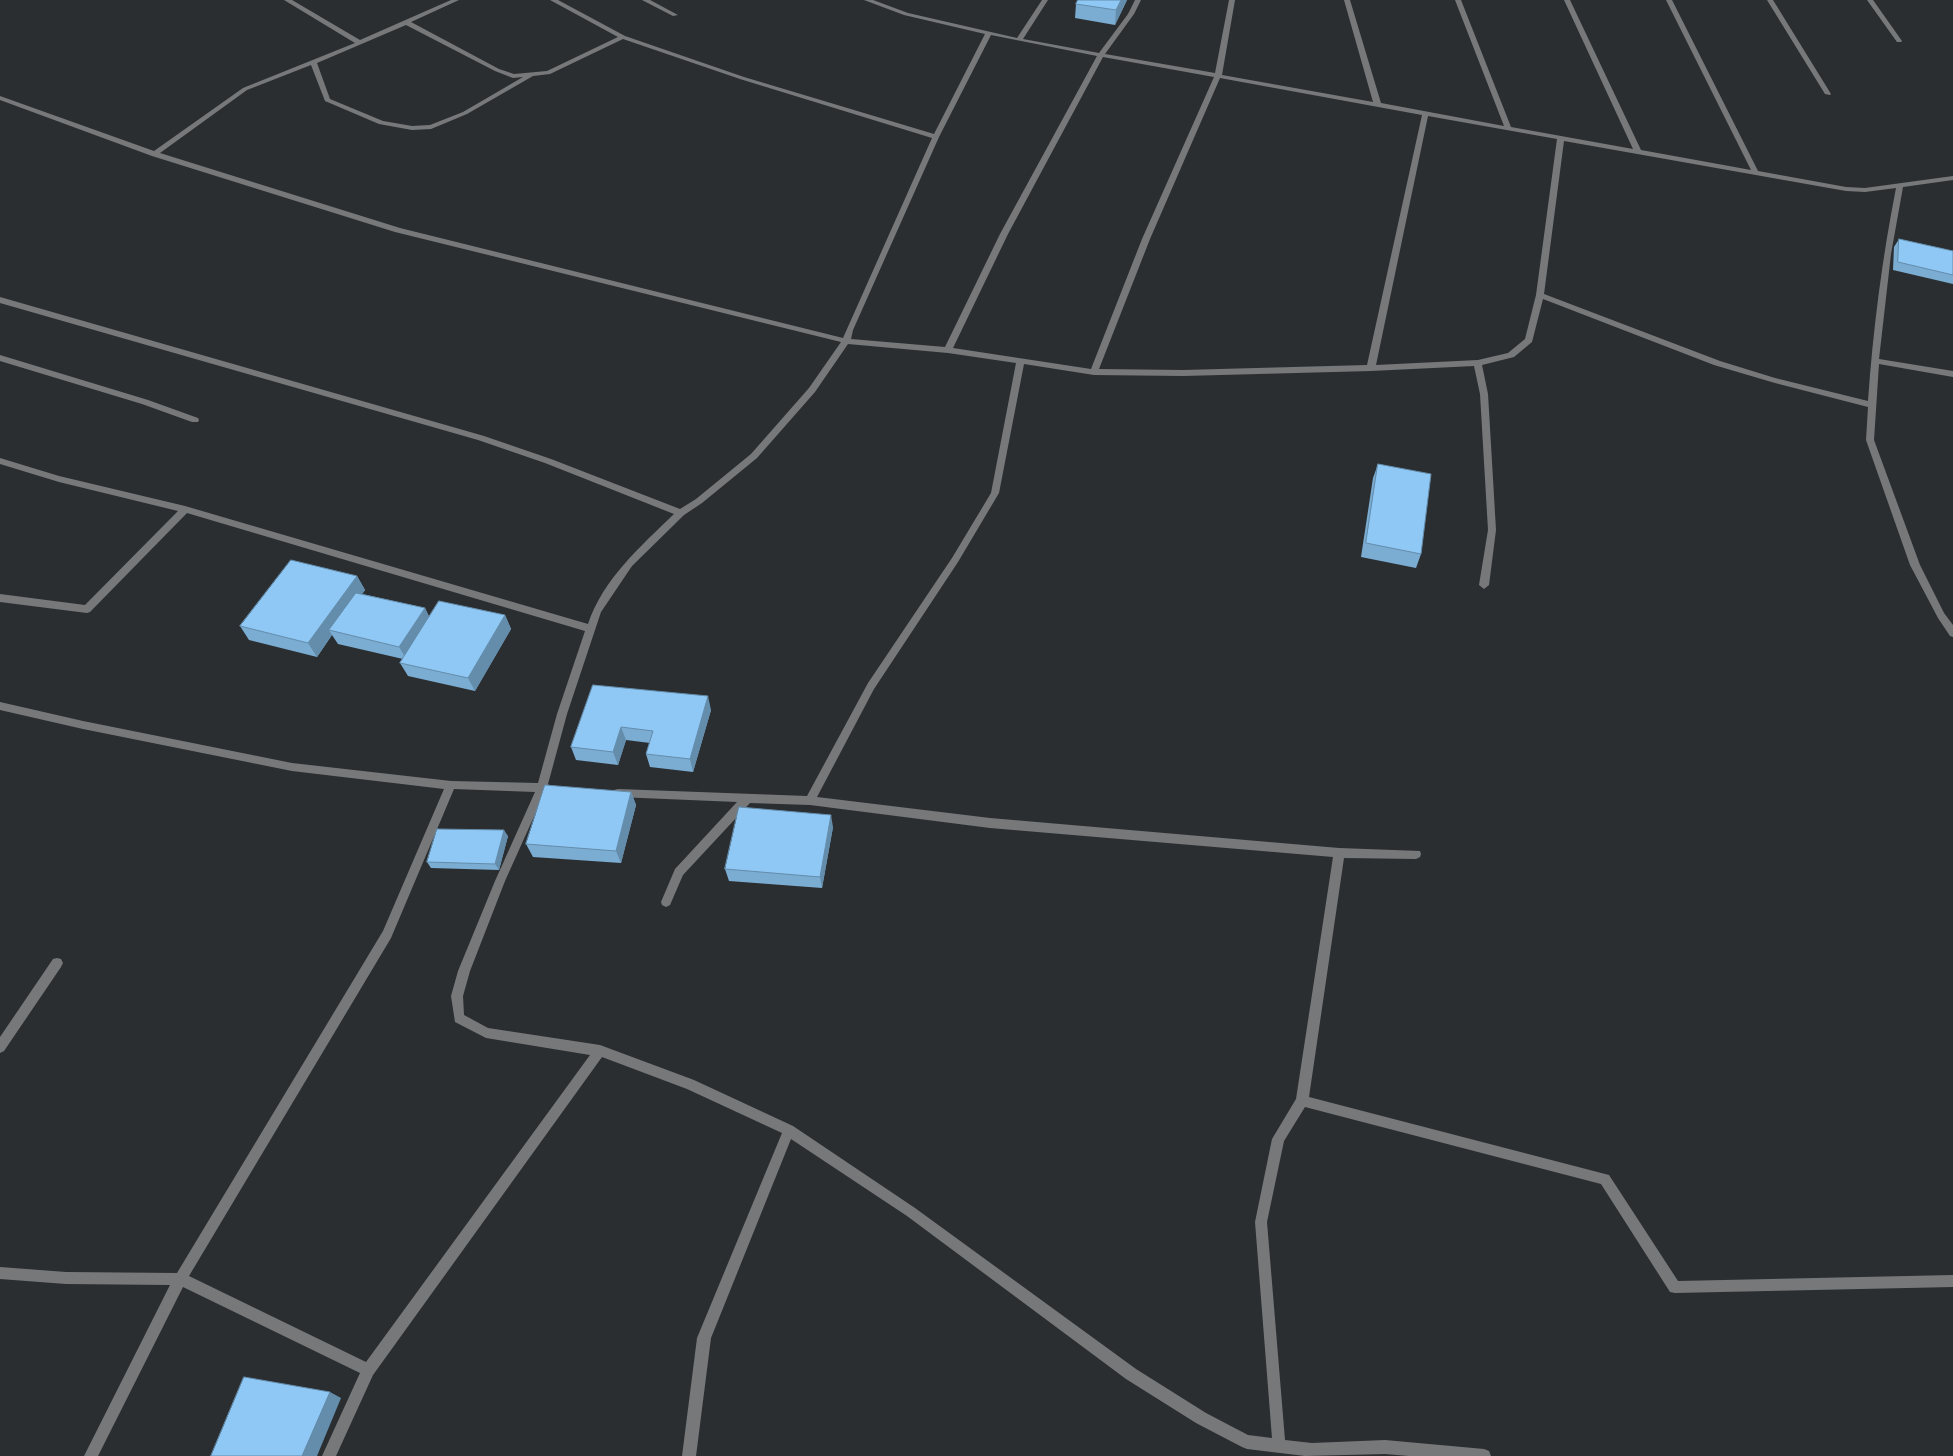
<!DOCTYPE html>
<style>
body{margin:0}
canvas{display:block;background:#2b2e31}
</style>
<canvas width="1953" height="1456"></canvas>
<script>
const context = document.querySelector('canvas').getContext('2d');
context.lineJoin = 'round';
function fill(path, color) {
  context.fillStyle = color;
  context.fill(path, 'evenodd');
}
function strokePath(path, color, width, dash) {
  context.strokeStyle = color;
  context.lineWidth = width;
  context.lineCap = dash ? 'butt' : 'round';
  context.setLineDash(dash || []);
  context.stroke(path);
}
fill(new Path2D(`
 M284 0H292L360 40 451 0H459L411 22 499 69 514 74 547 71 618 37 550 0H558L625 36 744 77 934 134 985 34 904 15 864 0H873L908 13 1017 38 1042 0H1048L1023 39 1099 53 1128 14 1135 0H1141L1134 14 1105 54 1215 73 1229 0H1235L1222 75 1373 102 1344 0H1350L1381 103 1504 126 1455 0H1461L1511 127 1633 149 1564 0H1570L1641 150 1751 170 1666 0H1672L1758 171 1846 187 1865 188 1953 176V180L1903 187 1891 254 1879 359 1953 371V377L1879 364 1874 440 1920 565 1944 613 1953 625V637L1950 636 1938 618 1910 565 1866 440 1868 407 1775 383 1714 365 1543 299 1532 342 1514 357 1482 365 1488 394 1496 530 1489 585 1484 589 1479 585 1488 530 1480 394 1474 366 1371 371 1183 376 1094 375 1024 364 999 493 958 562 874 689 817 797 990 818 1339 848 1420 851 1421 854 1420 857 1416 859 1344 858 1309 1097 1609 1175 1678 1281 1953 1275V1287L1675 1293 1670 1292 1601 1184 1305 1107 1284 1141 1267 1222 1285 1440 1312 1443 1385 1440 1484 1449 1489 1451 1491 1456H1409L1385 1454 1305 1456 1247 1449 1242 1447 1196 1423 1126 1379 907 1216 791 1139 711 1338 696 1456H682L697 1338 782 1133 687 1089 602 1057 373 1375 336 1456H322L360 1373 183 1287 98 1456H84L170 1285 66 1284 0 1279V1267L66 1272 177 1273 383 931 444 789 292 771 83 729 0 710V702L83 721 292 763 451 781 538 783 557 714 585 631 187 513 90 612 87 613 0 602V594L85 605 178 511 59 482 0 464V458L59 476 185 506 588 624C603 579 641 546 674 514L545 463 478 440 0 303V297L484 436 551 459 680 509 696 499 751 454 809 388 841 342 395 232 152 156 0 100V96L154 151 243 88 355 43ZM406 25 495 71 513 78 523 77 463 112 430 125 412 126 383 121 330 99 317 63ZM991 35 1097 56 1000 234 945 347 851 339 853 330 939 137ZM623 39 740 79 932 138 843 338 400 228 160 153 247 90 311 65 325 101 379 124 412 130 431 129 467 114 533 76 550 74ZM1103 57 1214 77 1142 239 1091 369 953 348 1008 234ZM1220 78 1422 115 1367 365 1183 370 1099 369 1150 239ZM1428 116 1557 139 1536 295 1525 339 1508 353 1478 360 1376 365ZM1564 141 1846 191 1865 192 1896 188C1882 259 1873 330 1868 401L1775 378 1720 361 1544 294ZM848 344 948 353 1016 363 991 493 952 558 868 683 807 796 618 789 614 790 613 793 614 796 618 797 737 802 675 869 661 902 662 905 666 907 670 905 683 875 750 803 810 805 990 828 1333 857 1296 1099 1272 1139 1255 1222 1272 1438 1248 1435 1206 1413 1136 1369 915 1208 793 1126 694 1080 600 1045 488 1028 464 1015 463 996 470 971 505 881 545 792 551 791 552 788 548 784 567 714 601 612 632 566 684 515 702 503 757 458 815 392ZM454 789 535 792 495 881 458 971 451 996 455 1022 486 1038 590 1055 366 1362 189 1276 391 938Z
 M642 0H650L678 15 673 16Z
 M1767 0H1773L1831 94 1830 95 1825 94Z
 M1867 0H1873L1902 41 1901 42H1897Z
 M0 355 148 400 198 418 199 420 198 422H192L142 404 0 361Z
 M57 958 61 959 63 963 61 967 4 1051 0 1053V1037L53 959Z`), '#77787a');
fill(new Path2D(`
 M1078 0H1127L1115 25 1075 18 1076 4Z
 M1899 239 1953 251V284L1893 270 1894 247Z
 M1378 464 1421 554 1416 568 1361 557 1373 478Z
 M357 576 365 590 362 594 425 608 429 617 505 615 511 629 475 691 408 676 400 663 403 659 338 644 332 635 317 657 249 640 240 626Z
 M593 685 711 710 693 772 650 767 646 754 650 743 626 740 618 765 576 760 571 747Z
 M631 792 636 805 621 863 533 857 526 844Z
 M833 827 822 888 729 881 725 869Z
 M508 836 499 870 431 868 427 862Z`), '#7bacd2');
fill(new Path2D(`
 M1121 0H1127L1115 25 1116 10Z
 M357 576 365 590 335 632 329 630 332 635 317 657 308 643Z
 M425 608 432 622 407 660 399 647Z
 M505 615 511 629 475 691 468 678Z
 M708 696 711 710 693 772 690 759Z
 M621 727 626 740 618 765 613 752Z
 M631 792 636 805 621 863 616 851Z
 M831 815 833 827 822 888 820 877Z
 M504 830 508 836 499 870 495 864Z
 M330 1392 341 1398 317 1456H302Z`), '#648cab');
const building = new Path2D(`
 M1078 0H1121L1116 10 1076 4Z
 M1899 239 1953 251V275L1898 262Z
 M1378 464 1431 474 1421 554 1366 543Z
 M291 560 357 576 308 643 240 626Z
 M356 593 425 608 399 647 329 630Z
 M439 601 505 615 468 678 400 663Z
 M593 685 708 696 690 759 646 754 653 731 621 727 613 752 571 747Z
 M545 785 631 792 616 851 526 844Z
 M739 807 831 815 820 877 725 869Z
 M437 829 504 830 495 864 427 862Z
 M244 1377 330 1392 302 1456H211Z`);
fill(building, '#8fc8f4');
strokePath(building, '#648cab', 1);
</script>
